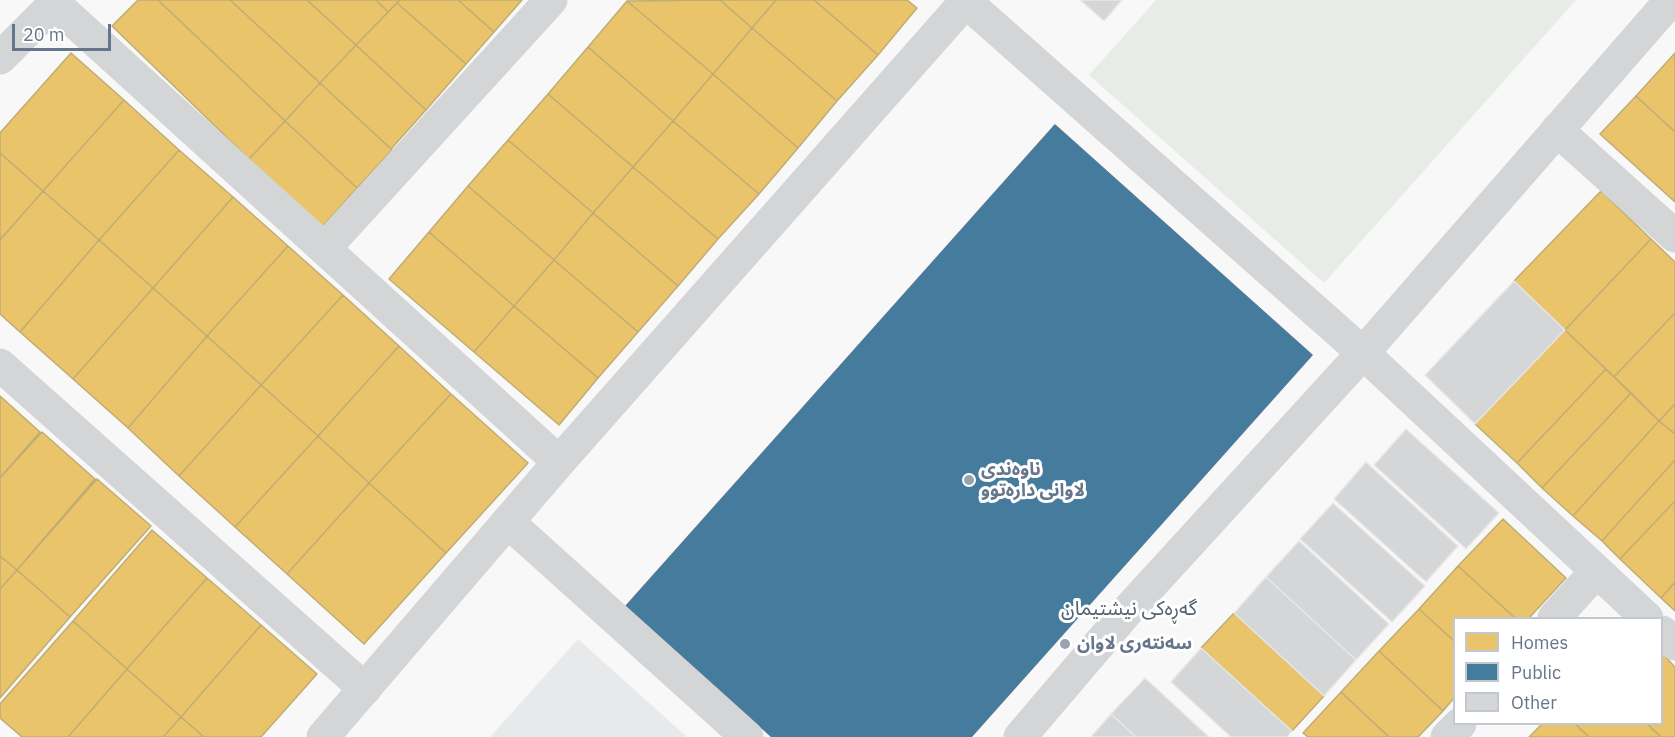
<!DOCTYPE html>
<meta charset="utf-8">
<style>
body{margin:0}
#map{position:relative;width:1675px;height:737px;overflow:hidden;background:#f8f8f8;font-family:"IBM Plex Sans",sans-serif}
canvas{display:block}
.legend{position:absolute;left:1453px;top:617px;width:210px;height:108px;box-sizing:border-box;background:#fff;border:2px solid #c1c8d1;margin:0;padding:8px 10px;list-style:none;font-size:18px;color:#65758b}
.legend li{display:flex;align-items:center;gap:12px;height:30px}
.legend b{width:30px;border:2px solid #c1c8d1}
.scale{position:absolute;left:12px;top:24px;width:99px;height:27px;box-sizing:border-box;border:3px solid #65758b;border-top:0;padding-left:8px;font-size:18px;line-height:21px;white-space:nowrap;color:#65758b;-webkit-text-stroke:4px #fff;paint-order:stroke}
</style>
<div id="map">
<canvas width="1675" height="737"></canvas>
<ul class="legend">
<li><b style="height:16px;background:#e9c46a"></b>Homes</li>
<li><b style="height:16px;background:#457b9d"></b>Public</li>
<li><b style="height:16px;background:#d5d6d8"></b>Other</li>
</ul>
<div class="scale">20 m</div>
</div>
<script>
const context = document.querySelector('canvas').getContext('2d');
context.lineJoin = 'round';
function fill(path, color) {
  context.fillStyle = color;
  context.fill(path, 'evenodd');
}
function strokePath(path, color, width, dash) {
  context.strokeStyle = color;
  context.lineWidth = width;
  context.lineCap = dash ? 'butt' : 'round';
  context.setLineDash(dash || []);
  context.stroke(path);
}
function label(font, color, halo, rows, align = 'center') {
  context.font = font + ' "IBM Plex Sans","Noto Sans Arabic",sans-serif';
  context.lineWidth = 6;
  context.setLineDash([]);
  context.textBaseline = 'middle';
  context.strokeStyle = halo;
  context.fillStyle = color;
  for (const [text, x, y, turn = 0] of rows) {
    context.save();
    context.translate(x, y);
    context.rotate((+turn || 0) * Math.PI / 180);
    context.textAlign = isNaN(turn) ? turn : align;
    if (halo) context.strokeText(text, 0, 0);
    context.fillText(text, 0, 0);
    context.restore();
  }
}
fill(new Path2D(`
 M578 639 687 737H490Z`), '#e8e9ea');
fill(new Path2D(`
 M1156 0H1576L1324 283 1089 75Z`), '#e8ece6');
const homes = new Path2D(`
 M138 0H158L285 121 249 159 112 26Z
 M158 0H230L320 83 285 121Z
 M230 0H307L356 45 320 83Z
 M307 0H376L388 12 356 45Z
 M376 0H400L388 12Z
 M400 0H458L494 32 466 64 397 3Z
 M458 0H522L494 32Z
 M720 0H776L752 28Z
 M720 0 752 28 713 74 627 1Z
 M776 0H814L878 55 837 101 752 28Z
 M814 0H907L917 8 878 55Z
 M627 1 713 74 673 121 588 47Z
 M397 3 466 64 426 110 356 45Z
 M752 28 837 101 798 148 713 74Z
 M356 45 426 110 391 149 320 83Z
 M588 47 673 121 633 167 548 94Z
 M71 53 124 100 43 191 0 153V133Z
 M1675 53V132L1636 96Z
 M713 74 798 148 759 194 673 121Z
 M320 83 392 150 357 188 285 121Z
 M548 94 633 167 593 213 508 140Z
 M1636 96 1675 132V202L1600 134Z
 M124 100 179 150 99 240 43 191Z
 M285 121 357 188 322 227 249 159Z
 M673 121 759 194 718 239 633 167Z
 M508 140 593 213 554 260 468 186Z
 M179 150 233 197 153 288 99 240Z
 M0 153 43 191 0 240Z
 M633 167 718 239 678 286 593 213Z
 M468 186 554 260 514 306 429 232Z
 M43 191 99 240 20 332 0 314V240Z
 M1601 191 1651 239 1565 330 1514 281Z
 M233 197 288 246 207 336 153 288Z
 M593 213 678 286 638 332 554 260Z
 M429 232 514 306 474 352 389 279Z
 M1651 239 1675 262V313L1614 377 1565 330Z
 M99 240 153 288 73 379 20 332Z
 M288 246 343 295 261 385 207 336Z
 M554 260 638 332 598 378 514 306Z
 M153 288 207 336 128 428 73 379Z
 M343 295 399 346 318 436 261 385Z
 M514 306 598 378 559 425 474 352Z
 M1675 313V404L1659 421 1614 377Z
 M1565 330 1606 369 1517 463 1475 424Z
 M207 336 261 385 179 476 128 428Z
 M399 346 451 394 369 483 318 436Z
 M1606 369 1631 393 1542 488 1517 463Z
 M261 385 318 436 235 527 179 476Z
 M1631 393 1659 421 1573 516 1542 488Z
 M451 394 528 463 446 553 369 483Z
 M0 396 40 432 0 478Z
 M1675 404V434L1659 421Z
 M1659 421 1675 434V460L1602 541 1573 516Z
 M42 432 95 479 17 570 0 556V478Z
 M318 436 369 483 287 574 235 527Z
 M1675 460V501L1620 559 1602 541Z
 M97 479 151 526 70 617 17 570Z
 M369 483 446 553 364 644 287 574Z
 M1675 501V582L1661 598 1620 559Z
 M1503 519 1566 578 1529 618H1515L1458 566Z
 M152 530 207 578 127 669 73 621Z
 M0 556 17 570 0 589Z
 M1458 566 1515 618H1454V641L1419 609Z
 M17 570 70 617 0 698V589Z
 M207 578 261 625 181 717 127 669Z
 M1675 582V611L1661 598Z
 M1419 609 1454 641V698L1443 711 1379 651Z
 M1234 613 1324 696 1292 731 1201 648Z
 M73 621 127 669 68 737H22L0 718V704Z
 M261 625 317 674 261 737H204L181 717Z
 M1379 651 1443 711 1418 737H1389L1341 692Z
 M1662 653 1675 667V737H1661L1647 724H1662Z
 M127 669 181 717 163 737H68Z
 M1341 692 1389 737H1308L1303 733Z
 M181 717 204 737H163Z
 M1542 724H1575L1589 737H1529Z
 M1575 724H1647L1661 737H1589Z`);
fill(homes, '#e9c46a');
strokePath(homes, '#c1ac74', 1.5);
const public = new Path2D(`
 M1055 125 1312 355 971 737H772L626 606Z`);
fill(public, '#457b9d');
strokePath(public, '#4f7998', 1.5);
const building = new Path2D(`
 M1080 0H1122L1104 21Z
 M1514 281 1565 330 1475 424 1425 375Z
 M1406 429 1499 513 1466 549 1374 465Z
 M1366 462 1458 546 1426 582 1334 499Z
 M1333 503 1425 586 1392 622 1300 539Z
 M1299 541 1389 624 1356 660 1266 577Z
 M1266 577 1356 660 1324 696 1234 613Z
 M1201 648 1292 731 1287 737H1231L1171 682Z
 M1145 678 1209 737H1136L1111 714Z
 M1111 714 1136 737H1091Z`);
fill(building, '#d5d6d8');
strokePath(building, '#e8e8e8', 1.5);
strokePath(new Path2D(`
 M964 0 1363 353 1647 618
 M55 4 559 462
 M0 58 58 0
 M1557 130 1675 236
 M325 248 551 0
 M0 365 365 689
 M508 522 747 737
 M1554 618 1596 572
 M1662 632 1675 644
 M323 737 559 462 967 0
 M1447 737 1460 724`), '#d4d5d6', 33);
strokePath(new Path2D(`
 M1020 737 1129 609 1363 353 1671 0`), '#d4d5d6', 33);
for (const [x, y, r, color] of [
 [969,480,6,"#98a3b1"],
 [1065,644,6,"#98a3b1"]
]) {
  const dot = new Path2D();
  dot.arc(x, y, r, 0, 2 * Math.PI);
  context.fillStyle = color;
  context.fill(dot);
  strokePath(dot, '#fff', 2);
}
label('bold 18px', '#65758b', '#fff', [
 ["ناوەندی",981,470],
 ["لاوانی دارەتوو",981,491],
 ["سەنتەری لاوان",1077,644]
], 'left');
label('20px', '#54606f', '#fff', [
 ["گەڕەکی نیشتیمان",1129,609]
]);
</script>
